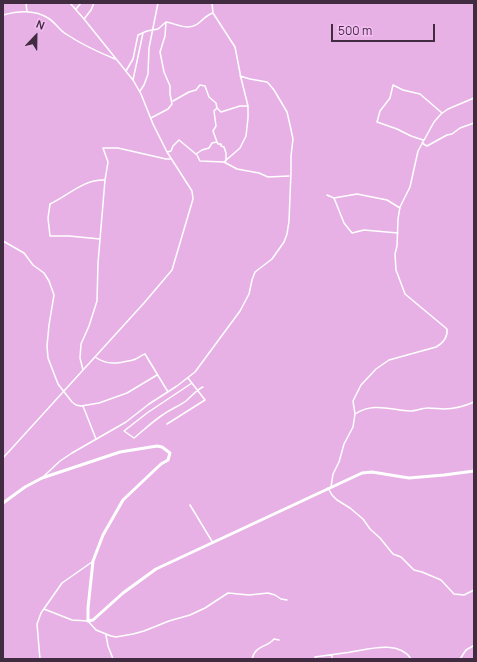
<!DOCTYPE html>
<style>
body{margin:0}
#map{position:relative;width:477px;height:662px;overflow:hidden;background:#e7b1e6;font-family:Manrope,sans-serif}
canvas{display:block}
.frame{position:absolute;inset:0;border:4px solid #402b40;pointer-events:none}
.north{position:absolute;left:16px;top:16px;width:40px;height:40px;-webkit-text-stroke:3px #f4bef3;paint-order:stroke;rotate:22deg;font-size:11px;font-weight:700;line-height:16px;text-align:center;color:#402b40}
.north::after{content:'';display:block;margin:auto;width:14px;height:18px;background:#402b40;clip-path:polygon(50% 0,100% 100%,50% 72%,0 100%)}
.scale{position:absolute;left:331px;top:24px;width:104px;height:18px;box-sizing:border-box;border:2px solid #402b40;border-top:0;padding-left:5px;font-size:12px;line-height:14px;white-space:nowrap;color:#402b40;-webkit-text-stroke:3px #f4bef3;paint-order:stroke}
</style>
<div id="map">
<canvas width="477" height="662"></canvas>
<div class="frame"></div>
<div class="north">N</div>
<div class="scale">500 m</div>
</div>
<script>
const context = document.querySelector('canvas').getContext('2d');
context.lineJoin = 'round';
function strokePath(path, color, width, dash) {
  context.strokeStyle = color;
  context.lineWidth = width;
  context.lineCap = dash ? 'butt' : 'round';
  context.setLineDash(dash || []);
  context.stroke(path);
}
strokePath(new Path2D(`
 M26 3 27 12
 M76 9 81 3
 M3 15C17 11 34 9 48 18 55 22 59 30 66 34 81 44 98 52 115 59
 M84 19 91 10 94 3
 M166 22C178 24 189 32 200 22 204 18 207 15 213 13
 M126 71 133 59 138 35 147 31 158 29 166 22
 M133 80 143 33
 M393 85 390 98 380 111 377 122 397 129 411 136 423 140
 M393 85 403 90 420 94 442 113
 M140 91 144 85 148 74 149 48 158 3
 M173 101 189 92 196 90 200 85 205 86 209 97 216 103 217 108 221 112 240 106H248
 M151 118 168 109 172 104 170 94V86L164 72 160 52 165 36 166 22
 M217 142 218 144H221V146L224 147 226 153V161
 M422 143 427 146 447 135 452 134 460 128 474 123
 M167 152 171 151 173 146 179 140 197 155 200 161 224 162 240 148 246 136 248 118V106L241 78 235 47 213 13 212 3
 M196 154 202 150 209 148 212 143 217 142 213 131 216 126 214 111 217 108
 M224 162 237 169 259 173 268 177 289 176
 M327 195 334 198 344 223 352 233 364 230 398 233
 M334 198 357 194 387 200 400 208
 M100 239 69 236H50L48 218 50 204C68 196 83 179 105 180
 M3 241 24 253 33 265 44 273 49 281 54 295 49 325 47 346 48 358 58 384 72 402 76 405 81 406 99 403 127 393 157 375
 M95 357C108 366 119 363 133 360 138 359 141 355 145 354L168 392
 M83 370 80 358 81 344 89 326 97 301 98 263 105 180 108 162 103 148H118L166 159H170
 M192 383 147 413 124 431 134 438C144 430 153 421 164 414 171 409 179 406 186 401 192 396 196 390 203 387
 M83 406 96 439
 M355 414C373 402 391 410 410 411 416 411 422 408 428 408 434 408 439 409 444 409 454 409 465 406 474 402
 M167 424 205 400 188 378
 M3 458 144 303 172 270 193 199 192 191 167 152 153 124 141 94 133 80 84 19 70 3
 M44 476 60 461 72 453 126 422 149 404 177 386 195 372 240 311 249 294 252 280 255 272 272 259 284 242 287 234 289 221 291 172V156L293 139 290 125 287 112 274 90 269 84 267 82 250 79 240 76
 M331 487 333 474 339 462 344 444 353 427 355 414 353 401 361 385 376 369 389 360 436 347C443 343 448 338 447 329L405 294 396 270 395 254 397 246 398 219 400 207 410 187 418 151 434 122 441 114 448 109 474 98
 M328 488 332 495 337 500 350 508 363 519 370 529 380 538 393 554 401 557 414 570 422 572 441 580 454 594 464 595 474 590
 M190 505 213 543
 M44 609 72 620 88 621 96 630 111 636 116 637 133 634 144 631 169 621 190 615 205 608 228 593 249 595 268 593 275 595 281 599 287 600
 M106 635 108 646 113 659
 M332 655V659
 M40 659 37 624 41 613 62 583 92 562
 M242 659H243
 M252 659C256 644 267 648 274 639L279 640
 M315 659V657L322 656C329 655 337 654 344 653 363 651 398 638 411 659
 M460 659 466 650 473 646`), '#fff', 1.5);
strokePath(new Path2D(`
 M3 503 25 487 42 478 120 452 157 446 162 447 170 453 168 460 161 464 123 500 103 535 93 561 88 608V621L93 620 123 593 156 569 362 473 372 472 409 478 444 475 474 471`), '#fff', 3);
</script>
